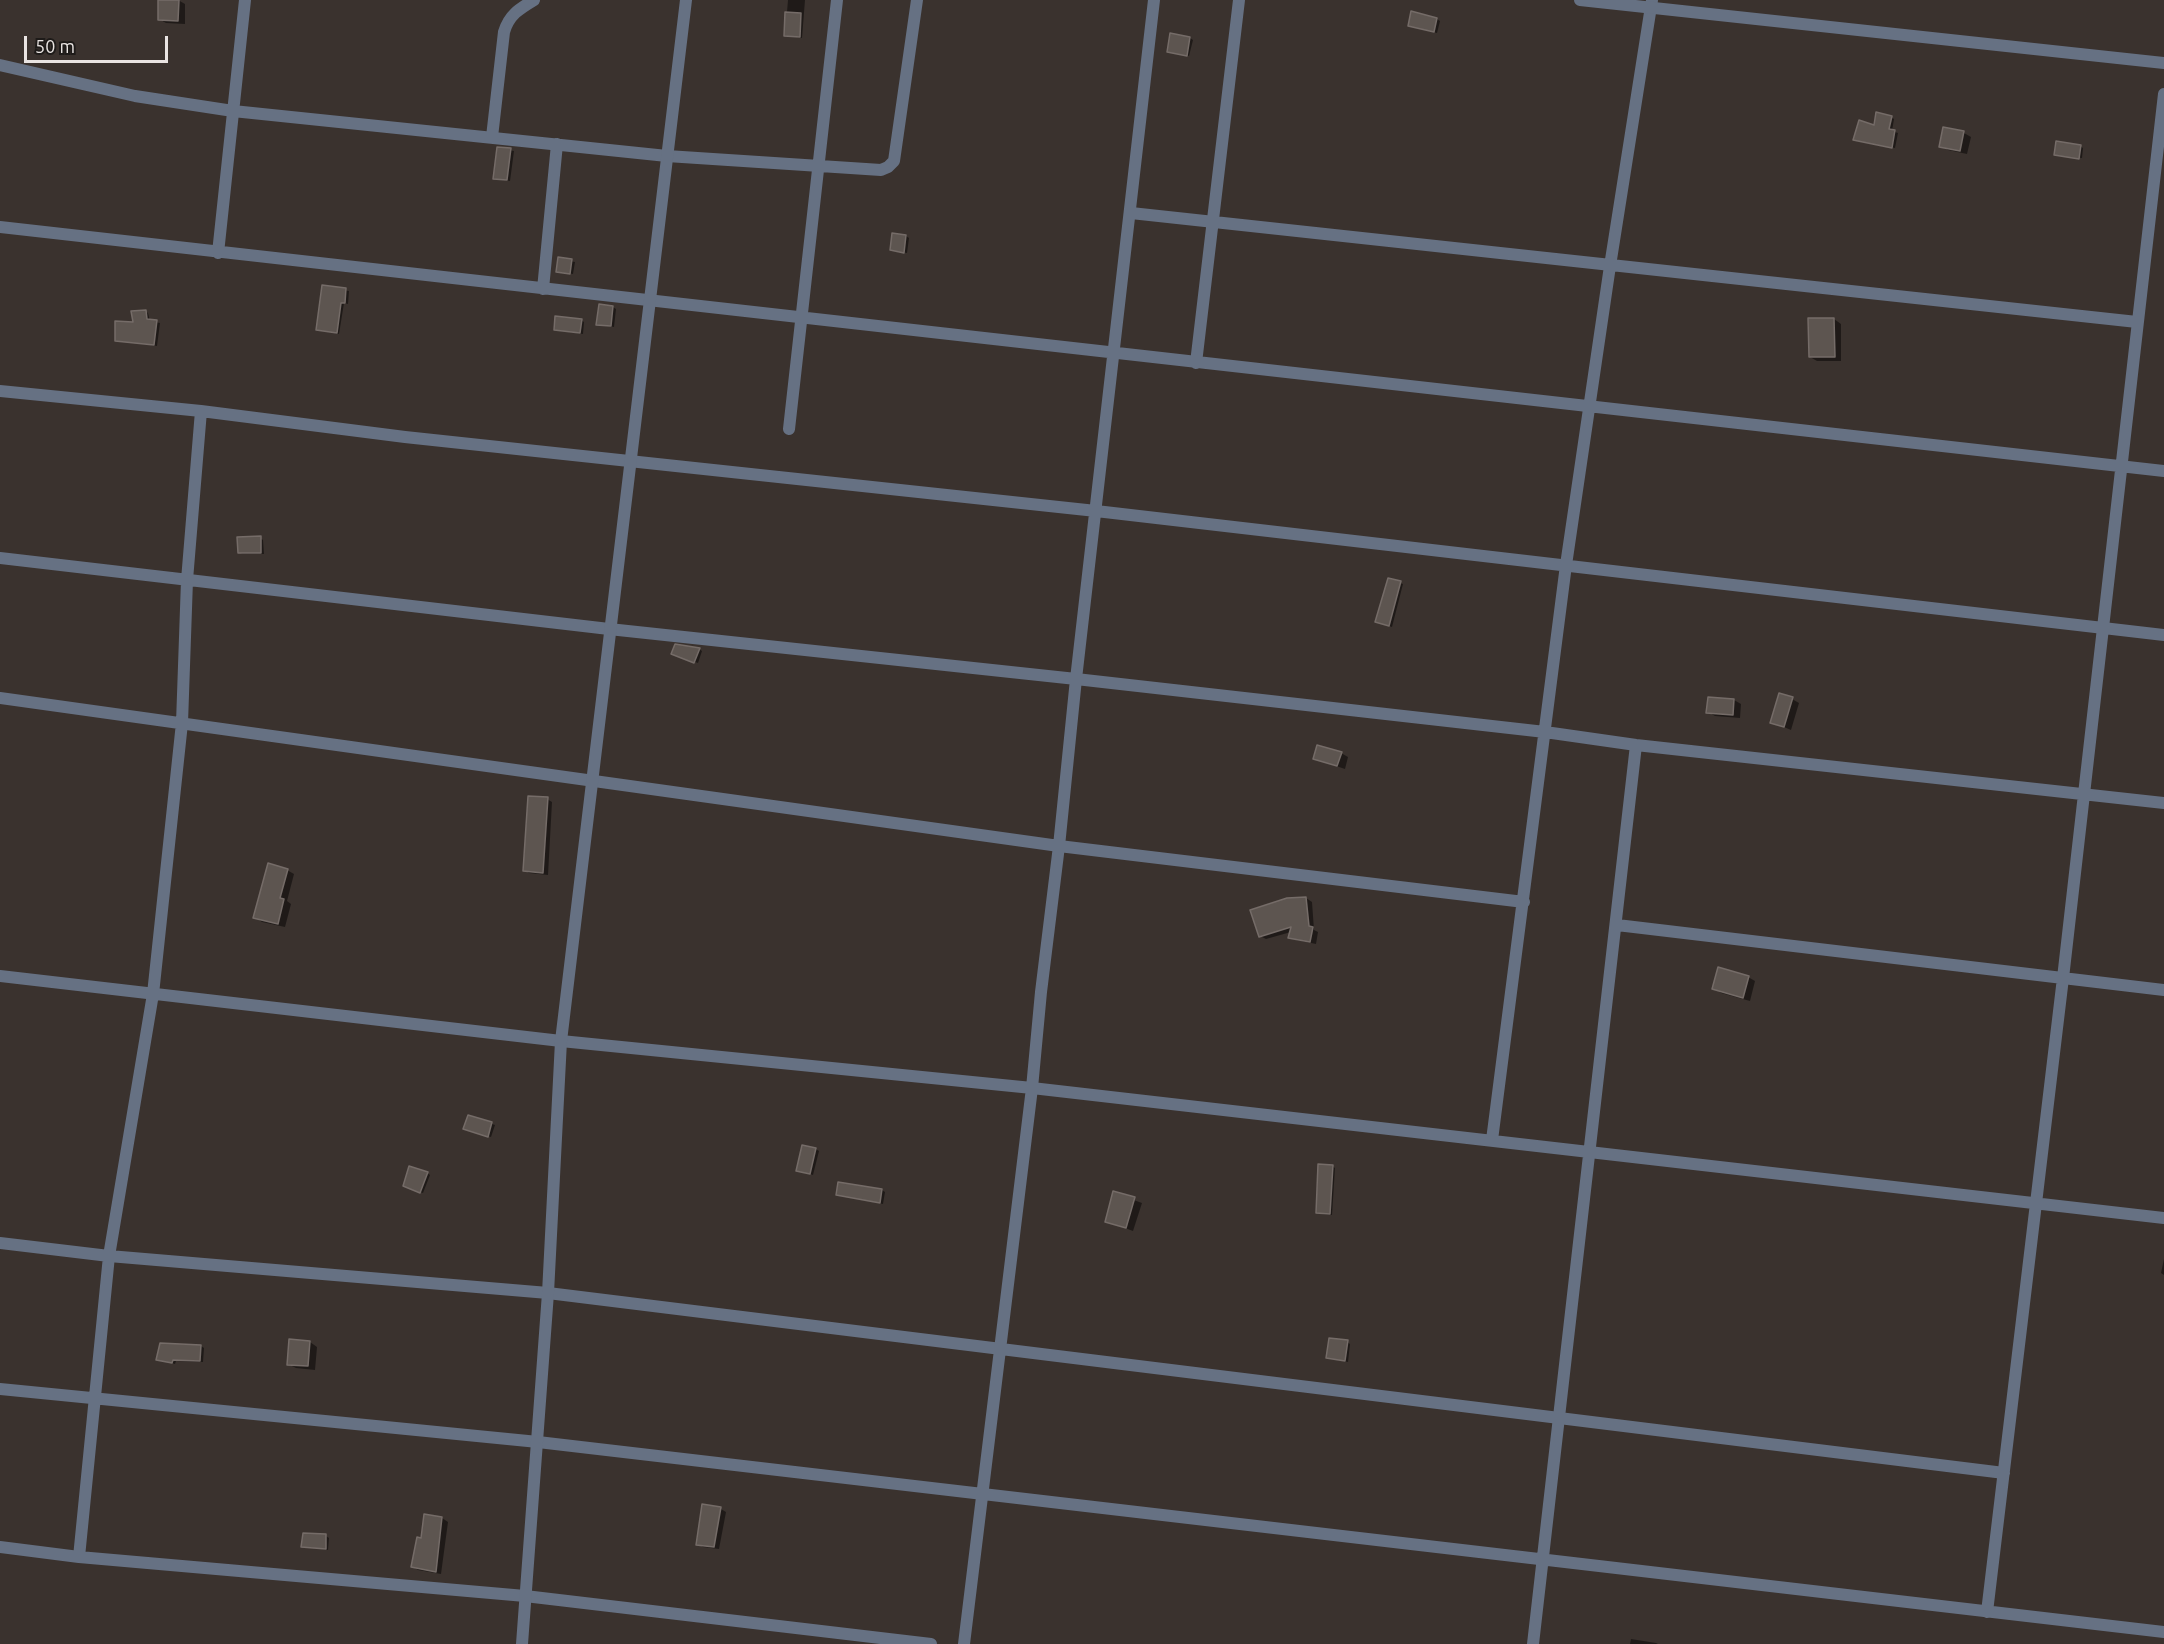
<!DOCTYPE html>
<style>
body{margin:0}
#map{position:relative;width:2164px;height:1644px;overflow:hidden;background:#3a322e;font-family:Ubuntu,sans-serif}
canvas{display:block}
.scale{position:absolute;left:24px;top:36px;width:144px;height:27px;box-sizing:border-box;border:3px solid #e9e4e2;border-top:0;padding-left:8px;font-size:18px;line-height:21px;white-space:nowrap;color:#e9e4e2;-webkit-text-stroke:4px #1e1b19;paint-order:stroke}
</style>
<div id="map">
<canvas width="2164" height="1644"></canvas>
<div class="scale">50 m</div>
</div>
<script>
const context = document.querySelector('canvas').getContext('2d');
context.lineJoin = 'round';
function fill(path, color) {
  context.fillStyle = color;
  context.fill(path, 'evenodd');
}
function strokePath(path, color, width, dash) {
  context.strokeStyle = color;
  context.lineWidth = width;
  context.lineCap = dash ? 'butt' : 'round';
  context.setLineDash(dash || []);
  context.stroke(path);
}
fill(new Path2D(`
 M160 0H178L185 4V24L166 23 159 19Z
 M788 0H805L802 38 785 35Z
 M1437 19 1440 21 1437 33 1413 27Z
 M1190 38 1193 40 1189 56 1168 51Z
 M1891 117 1894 119 1892 131 1898 133 1895 148 1858 140Z
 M1945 129 1964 133 1971 137 1967 154 1948 150 1941 146Z
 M2080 146 2083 148 2082 158 2057 154Z
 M499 148 514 151 510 181 494 178Z
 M906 236 909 238 907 253 891 250Z
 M559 259 575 262 573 274 557 271Z
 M324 287 349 291 348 304 344 303 339 334 317 329Z
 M613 307 616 309 614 327 598 324Z
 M145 311 148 313 150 321 160 323 157 346 117 340Z
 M1834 319 1841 324V361H1817L1810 357Z
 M581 320 584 322 583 334 555 330Z
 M260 538 263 540 264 554H242L239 552Z
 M1389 580 1403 584 1392 627 1380 623Z
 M699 649 702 651 698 663 676 655Z
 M1709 698 1734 700 1741 704 1740 718 1715 716 1708 712Z
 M1792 699 1799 703 1791 730 1772 722Z
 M1341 753 1348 757 1345 769 1315 759Z
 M547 799 552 802 548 875 529 873 524 870Z
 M287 870 294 874 287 901 291 904 285 927 262 922 255 917Z
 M1306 898 1312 902 1314 930 1318 932 1316 944 1296 940 1290 937 1291 932 1266 939 1260 936Z
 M1748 977 1755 981 1750 1001 1721 993 1714 988Z
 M469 1116 495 1125 491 1137 468 1130Z
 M816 1149 819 1151 813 1175 798 1170Z
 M1332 1166 1335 1168 1332 1215 1321 1214 1318 1212Z
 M427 1173 430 1175 423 1193 407 1187Z
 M840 1184 882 1190 885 1192 883 1204 841 1195Z
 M1114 1193 1142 1203 1133 1231 1106 1221Z
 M2164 1259V1275L2161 1273Z
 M310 1342 317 1347 315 1370 296 1368 288 1364Z
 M1347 1342 1350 1344 1348 1362 1328 1358Z
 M201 1346 204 1348 203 1362 176 1361 175 1364 158 1359Z
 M721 1509 726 1512 719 1549 703 1547 698 1544Z
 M425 1516 442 1518 448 1522 441 1574 418 1570 412 1566 422 1540Z
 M326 1536 329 1538 328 1550 303 1546Z
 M1631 1639 1656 1643 1658 1644H1630Z`), '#0007');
const building = new Path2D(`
 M158 0H179L178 21 158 20Z
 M1411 11 1437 18 1434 32 1408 26Z
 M785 12 801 13 800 37 784 36Z
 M1170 33 1190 37 1187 56 1167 52Z
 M1876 112 1892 116 1889 129 1895 130 1892 148 1853 140 1859 120 1874 125Z
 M1943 127 1964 131 1960 151 1939 147Z
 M2056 141 2081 145 2079 159 2054 155Z
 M497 147 511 148 507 180 493 179Z
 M892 233 906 235 904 253 890 250Z
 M558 257 572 259 570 274 556 272Z
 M322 285 346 288 345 303H341L337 333 316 330Z
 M599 304 613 306 611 326 596 325Z
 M146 310 147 319 157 320 154 345 115 341V321L133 322 131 311Z
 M555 316 582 319 580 333 554 330Z
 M1808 318H1834L1835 357H1809Z
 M261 536V553H238L237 537Z
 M1388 578 1401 581 1389 626 1375 622Z
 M675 644 700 648 694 663 671 654Z
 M1779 693 1793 697 1784 727 1770 723Z
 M1708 697 1734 699 1733 715 1706 713Z
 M1317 745 1342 752 1337 766 1313 759Z
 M528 796 548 797 543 873 523 871Z
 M268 863 288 869 280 898 284 899 278 924 253 918Z
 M1306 897 1309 926 1313 927 1310 942 1288 938 1291 927 1259 937 1250 910 1287 898Z
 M1718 967 1749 976 1743 998 1712 989Z
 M468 1115 492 1122 488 1137 463 1129Z
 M802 1145 816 1148 810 1174 796 1171Z
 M1318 1164 1333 1165 1330 1214 1316 1213Z
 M409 1166 428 1172 420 1193 403 1186Z
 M838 1182 882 1189 880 1203 836 1195Z
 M1113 1191 1135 1197 1126 1228 1105 1222Z
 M1329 1338 1348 1340 1345 1361 1326 1358Z
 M289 1339 310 1341 308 1366 287 1365Z
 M160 1343 201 1345 200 1361 173 1360 172 1363 156 1360Z
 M702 1504 721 1507 714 1547 696 1545Z
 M424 1514 442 1517 436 1572 411 1567 417 1537 421 1538Z
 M303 1533 326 1534V1549L301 1547Z`);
fill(building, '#5d5550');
strokePath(building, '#756c68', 1.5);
strokePath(new Path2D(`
 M0 65 135 96 233 111 667 156 881 170 888 167 894 161 917 0
 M492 137 504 32C509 15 519 9 534 0
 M1131 213 2137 322
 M0 227 2164 471
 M218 253 245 0
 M543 289 557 144
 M1196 363 1239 0
 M0 391 201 411 405 437 1096 511 2164 635
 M789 429 837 0
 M0 558 609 629 1076 679 1545 732 1636 745 2164 803
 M0 698 1059 846 1524 902
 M1617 925 2164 990
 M0 976 561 1041 1032 1088 2164 1218
 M1492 1140 1566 565 1610 266 1652 0
 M0 1243 109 1256 548 1293 2004 1473
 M0 1389 538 1442 2164 1632
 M0 1547 79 1557 525 1596 931 1644
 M79 1557 109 1256 153 994 182 723 187 580 201 411
 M1987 1612 2063 978 2164 94
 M964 1644 1032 1088 1041 992 1059 846 1076 679 1154 0
 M1533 1644 1636 745`), '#667183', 12);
strokePath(new Path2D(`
 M1580 0 2164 63
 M522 1644 548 1293 561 1041 686 0`), '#667183', 12);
</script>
